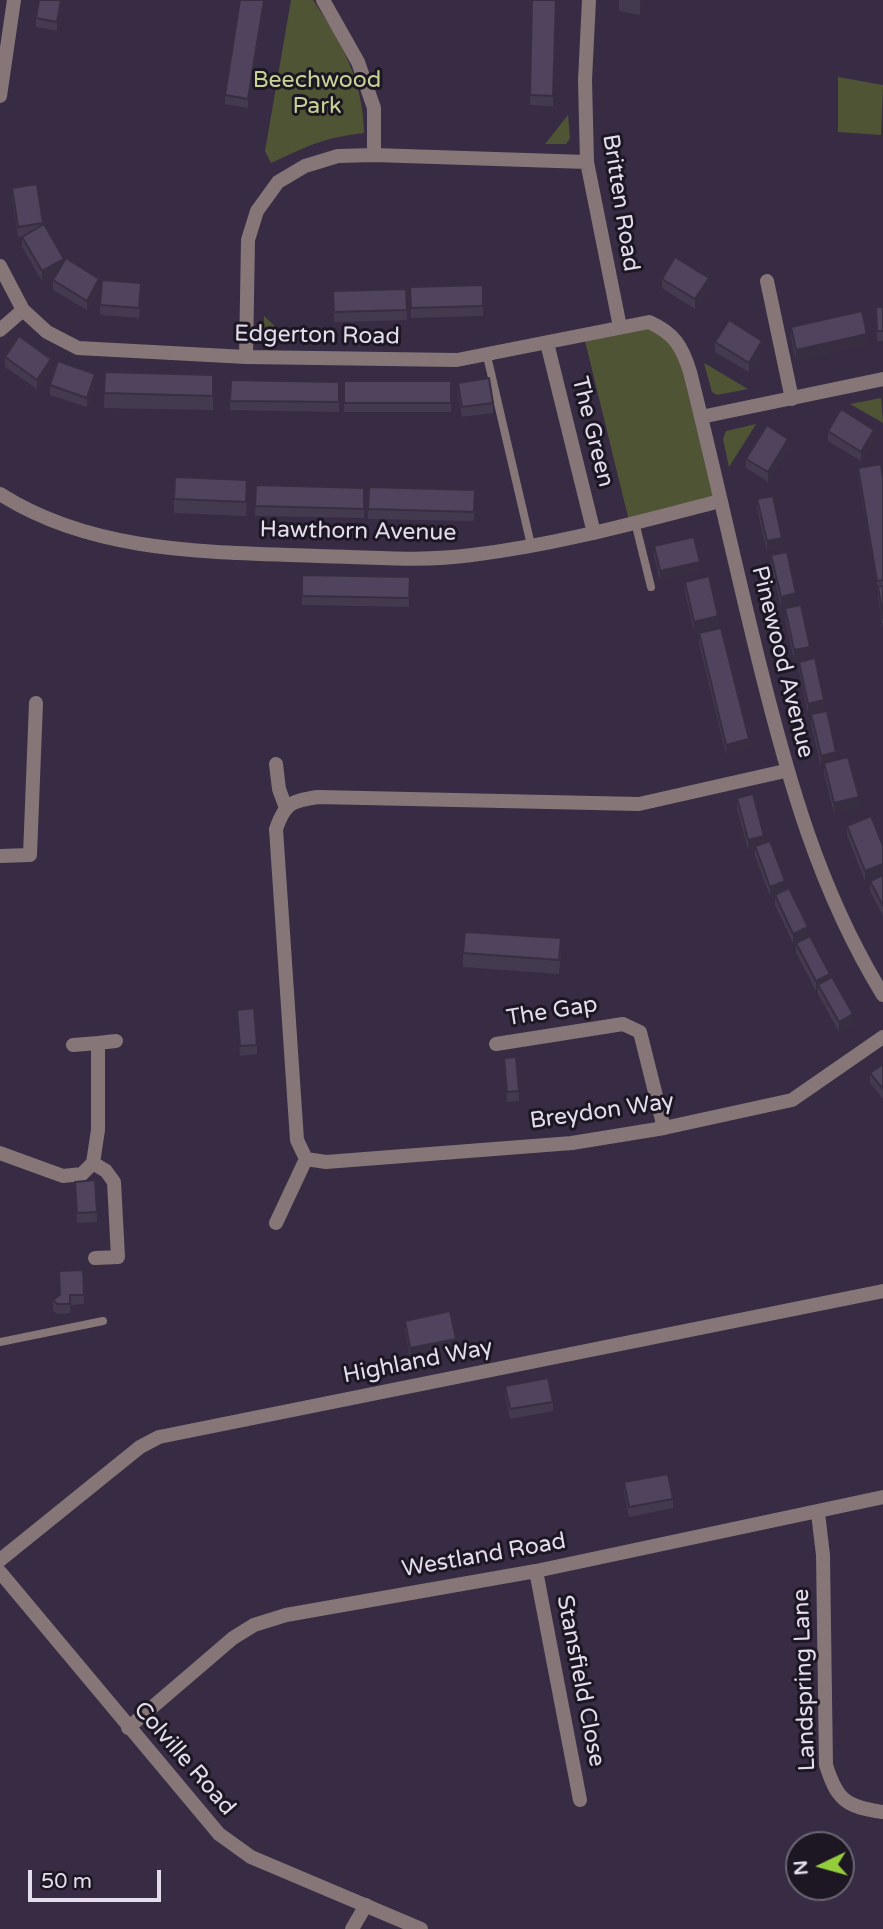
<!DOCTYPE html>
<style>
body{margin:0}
#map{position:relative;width:883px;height:1929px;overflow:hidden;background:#372c44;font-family:"Varela Round",sans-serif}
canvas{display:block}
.north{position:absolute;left:785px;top:1831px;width:70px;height:70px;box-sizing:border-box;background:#1c1722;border:2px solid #6c6673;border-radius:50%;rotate:265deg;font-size:19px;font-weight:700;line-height:28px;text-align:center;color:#e4dded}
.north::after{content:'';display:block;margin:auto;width:24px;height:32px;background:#94cc3c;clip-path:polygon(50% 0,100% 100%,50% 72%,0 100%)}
.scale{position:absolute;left:28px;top:1870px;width:133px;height:32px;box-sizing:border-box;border:4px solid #e4dded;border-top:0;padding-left:9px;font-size:21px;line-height:24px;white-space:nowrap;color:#e4dded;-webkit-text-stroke:5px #1c1722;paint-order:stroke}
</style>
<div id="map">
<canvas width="883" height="1929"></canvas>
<div class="north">N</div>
<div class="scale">50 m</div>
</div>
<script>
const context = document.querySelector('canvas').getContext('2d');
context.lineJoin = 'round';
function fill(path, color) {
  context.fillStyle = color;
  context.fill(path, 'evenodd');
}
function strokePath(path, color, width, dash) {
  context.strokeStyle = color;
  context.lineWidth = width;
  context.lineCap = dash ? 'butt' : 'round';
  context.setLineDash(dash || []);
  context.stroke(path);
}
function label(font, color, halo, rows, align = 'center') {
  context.font = font + ' "Varela Round",sans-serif';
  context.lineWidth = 6;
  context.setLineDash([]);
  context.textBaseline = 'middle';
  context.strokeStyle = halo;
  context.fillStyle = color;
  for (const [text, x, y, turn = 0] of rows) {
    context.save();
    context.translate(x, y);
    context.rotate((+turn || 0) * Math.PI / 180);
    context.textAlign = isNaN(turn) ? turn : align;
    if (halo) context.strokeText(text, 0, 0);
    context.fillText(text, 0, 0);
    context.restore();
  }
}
fill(new Path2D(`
 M291 0H313C342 43 363 80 364 133 321 138 309 146 271 163L265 151Z
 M838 77 883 85 881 135 838 132Z
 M568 115 570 138 566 144H545Z
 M264 316 291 341 268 340 264 336Z
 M647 328 664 335 678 351 714 500 629 521 585 341Z
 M704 363 748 389 717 395 712 392Z
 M881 398 883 423 850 404Z
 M756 424 729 467 723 439 726 431Z`), '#4f5435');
strokePath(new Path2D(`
 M487 356 531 545
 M635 522 651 587
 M0 1342 103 1321`), '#867677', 8);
strokePath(new Path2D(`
 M323 0 358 62 374 108V155
 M589 0 585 80 587 162 620 327
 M767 281 792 399
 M0 330 23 310
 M547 343 594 533
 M246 357 248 240 257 211 278 182 305 166 338 156 374 155 587 162
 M701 417 883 379
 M0 494C94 554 211 552 318 556 369 557 421 562 472 555 556 545 638 522 720 501
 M276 764 279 789 286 808
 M785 771 639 804 318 797C291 801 285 803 276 829L297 1140 306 1159 326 1162 572 1143 664 1128 792 1100 883 1037
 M0 856 30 855 36 703
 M98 1043 116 1041
 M496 1044 623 1024 640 1032 664 1128
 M0 1153 63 1176 82 1174 93 1163 98 1130V1043L73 1045
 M93 1163 106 1171 114 1182 118 1257 95 1258
 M276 1223 306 1159
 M818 1513 823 1555 826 1765C837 1800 846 1807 883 1812
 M0 1560 140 1447 159 1437 883 1291
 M536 1571 580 1800
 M128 1728 233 1638 254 1625 286 1615 536 1571 883 1497
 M352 1929 366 1905`), '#867677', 14);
strokePath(new Path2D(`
 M0 96 14 0
 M0 266 23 310 47 332 78 348 246 357 457 360 649 322C674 333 682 346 690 372 714 468 735 565 759 662 788 779 819 891 883 995
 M0 1572 219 1834 251 1857 421 1929`), '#867677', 14);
fill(new Path2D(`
 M63 0 57 31 36 27V18Z
 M240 0H265L248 108 225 104V95Z
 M532 0H556L553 106 530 105Z
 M619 0H643L640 15 619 11Z
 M37 184 43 225 64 263 99 289 87 310 53 290V280L58 271 42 281 22 247V237L24 236 18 237 12 198V188Z
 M662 279 709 288 695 309 662 288Z
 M483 285V316L411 318 410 287Z
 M406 289 407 320 334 322 333 291Z
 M141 293 139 318 100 315V305Z
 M876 307H883V341H877Z
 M791 327 867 344 796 360 791 337Z
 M715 342 762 351 749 372 715 352Z
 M5 357 51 368 37 389 5 367Z
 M105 372 213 375V410L104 408Z
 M231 380 339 382V412L230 410Z
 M344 381H451V412H344Z
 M458 383 493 403V413L462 417 458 393Z
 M95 384 87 407 50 395V385Z
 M828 431 874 440 861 461 828 441Z
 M788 448 768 482 746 468V459Z
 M858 468 883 478V628L878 597V590L858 477Z
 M256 485 364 488V518L255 516Z
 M369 487 475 490 474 521 368 519Z
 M247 494 246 516 174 513V499Z
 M757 499 782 547 767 551 757 509Z
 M654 546 700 571 660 580 654 556Z
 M771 555 796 603 781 607 771 565Z
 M302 575 410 577 409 607 302 605Z
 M685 582 718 626 694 632 685 591Z
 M785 608 810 656 794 660 785 618Z
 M699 633 749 749 726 754 699 643Z
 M799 662 824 710 808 713 799 671Z
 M811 714 836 760 859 807 834 813 824 773V765L821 766 811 724Z
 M737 798 764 843 785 890 808 927 793 943 775 905V895L777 894 770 896 755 856V848L748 850 737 808Z
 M871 816 865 881 847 835V826Z
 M883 875V916L870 891V881Z
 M796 943 830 978 853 1024 839 1032 818 994V990L816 991 796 953Z
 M463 953H561L559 974 463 967Z
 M237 1010 257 1045V1054L240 1056Z
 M504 1058 519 1091V1101L507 1102Z
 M883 1064V1099L870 1083V1073Z
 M75 1182 97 1212V1222L77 1223Z
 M83 1270 84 1304 70 1305V1313L57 1314 53 1310V1300L59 1295Z
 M405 1321 456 1348 410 1358 405 1330Z
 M505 1386 553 1402V1411L510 1419 505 1395Z
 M624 1482 673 1499V1508L629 1517 624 1492Z`), '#443a50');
fill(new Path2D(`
 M61 0H63L57 31V22Z
 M264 0H265L248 108V99Z
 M640 0H643L640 15Z
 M64 259V268L42 281V271Z
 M709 278V288L695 309V299Z
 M99 279V289L87 310V301Z
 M867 334V344L796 360V350Z
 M762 341V351L749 372V363Z
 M51 359V368L37 389V380Z
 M95 374V384L87 407V398Z
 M874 430V440L861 461V452Z
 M788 439V448L768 482V472Z
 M782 538V547L767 551V541Z
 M700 562V571L660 580V571Z
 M796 593V603L781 607V597Z
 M718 616V626L694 632V622Z
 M810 647V656L794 660V650Z
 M824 700V710L808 713V704Z
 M749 739V749L726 754V745Z
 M836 752V762L821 766V756Z
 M859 797V807L834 813V803Z
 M764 836V846L748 850V840Z
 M883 864V874L865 881V871Z
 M785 881V891L770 896V887Z
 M808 927V936L793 943V934Z
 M830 974V984L818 985V990L816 991V981Z
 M853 1014V1024L839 1032V1022Z
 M456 1339V1348L410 1358V1348Z`), '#372f41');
const building = new Path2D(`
 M39 0H61L57 22 36 18Z
 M240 0H264L248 99 225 95Z
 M532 0H556L553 96 530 95Z
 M37 184 43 223 18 227 12 188Z
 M44 224 64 259 42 271 22 237Z
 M675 257 709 278 695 299 662 279Z
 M66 258 99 279 87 301 53 280Z
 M102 280 141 283 139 308 100 305Z
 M483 285V306L411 308 410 287Z
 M406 289 407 310 334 312 333 291Z
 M876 307H883V331H877Z
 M862 311 867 334 796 350 791 327Z
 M729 320 762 341 749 363 715 342Z
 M19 336 51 359 37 380 5 357Z
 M58 361 95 374 87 398 50 385Z
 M105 372 213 375V396L104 393Z
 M489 378 493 403 462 407 458 383Z
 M231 380 339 382V402L230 401Z
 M344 381H451V403H344Z
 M841 409 874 430 861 452 828 431Z
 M767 425 788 439 768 472 746 459Z
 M881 464 883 478V580L877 581 858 468Z
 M175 477 247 480 246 502 174 499Z
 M256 485 364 488V509L255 506Z
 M369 487 475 490 474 512 368 509Z
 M773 496 782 538 767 541 757 499Z
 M694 537 700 562 660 571 654 546Z
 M787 552 796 593 781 597 771 555Z
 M302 575 410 577 409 598 302 596Z
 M709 576 718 616 694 622 685 582Z
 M883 586V618L878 587Z
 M801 605 810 647 794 650 785 608Z
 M721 628 749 739 726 745 699 633Z
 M815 658 824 700 808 704 799 662Z
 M827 711 836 752 821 756 811 714Z
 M848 757 859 797 834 803 824 763Z
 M753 794 764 836 748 840 737 798Z
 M871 816 883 846V864L865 871 847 826Z
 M770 841 785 881 770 887 755 846Z
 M883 875V906L870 881Z
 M789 888 808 927 793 934 775 895Z
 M465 932 561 938 559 960 463 953Z
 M810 936 830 974 816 981 796 943Z
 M832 977 853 1014 839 1022 818 985Z
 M254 1008 257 1045 240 1046 237 1010Z
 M516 1057 519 1091 507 1092 504 1058Z
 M883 1064V1089L870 1073Z
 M95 1180 97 1212 77 1213 75 1182Z
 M83 1270 84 1295H70V1304H57L53 1300 60 1295 59 1271Z
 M450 1311 456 1339 410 1348 405 1321Z
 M548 1378 553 1402 510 1409 505 1386Z
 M668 1474 673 1499 629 1507 624 1482Z`);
fill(building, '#4f435d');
strokePath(building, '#372f41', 2);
label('23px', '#c8d295', '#1c1722', [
 ["Beechwood",317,81],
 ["Park",317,107]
]);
label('23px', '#e4dded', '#1c1722', [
 ["Britten Road",620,203,81],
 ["Edgerton Road",317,336,1],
 ["The Green",592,432,76],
 ["Hawthorn Avenue",358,532,1],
 ["Pinewood Avenue",782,662,76],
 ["The Gap",552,1012,-9],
 ["Breydon Way",602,1112,-8],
 ["Highland Way",418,1362,-11],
 ["Westland Road",484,1556,-10],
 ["Landspring Lane",805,1680,-92],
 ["Stansfield Close",580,1681,79],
 ["Colville Road",184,1759,49]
]);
</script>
